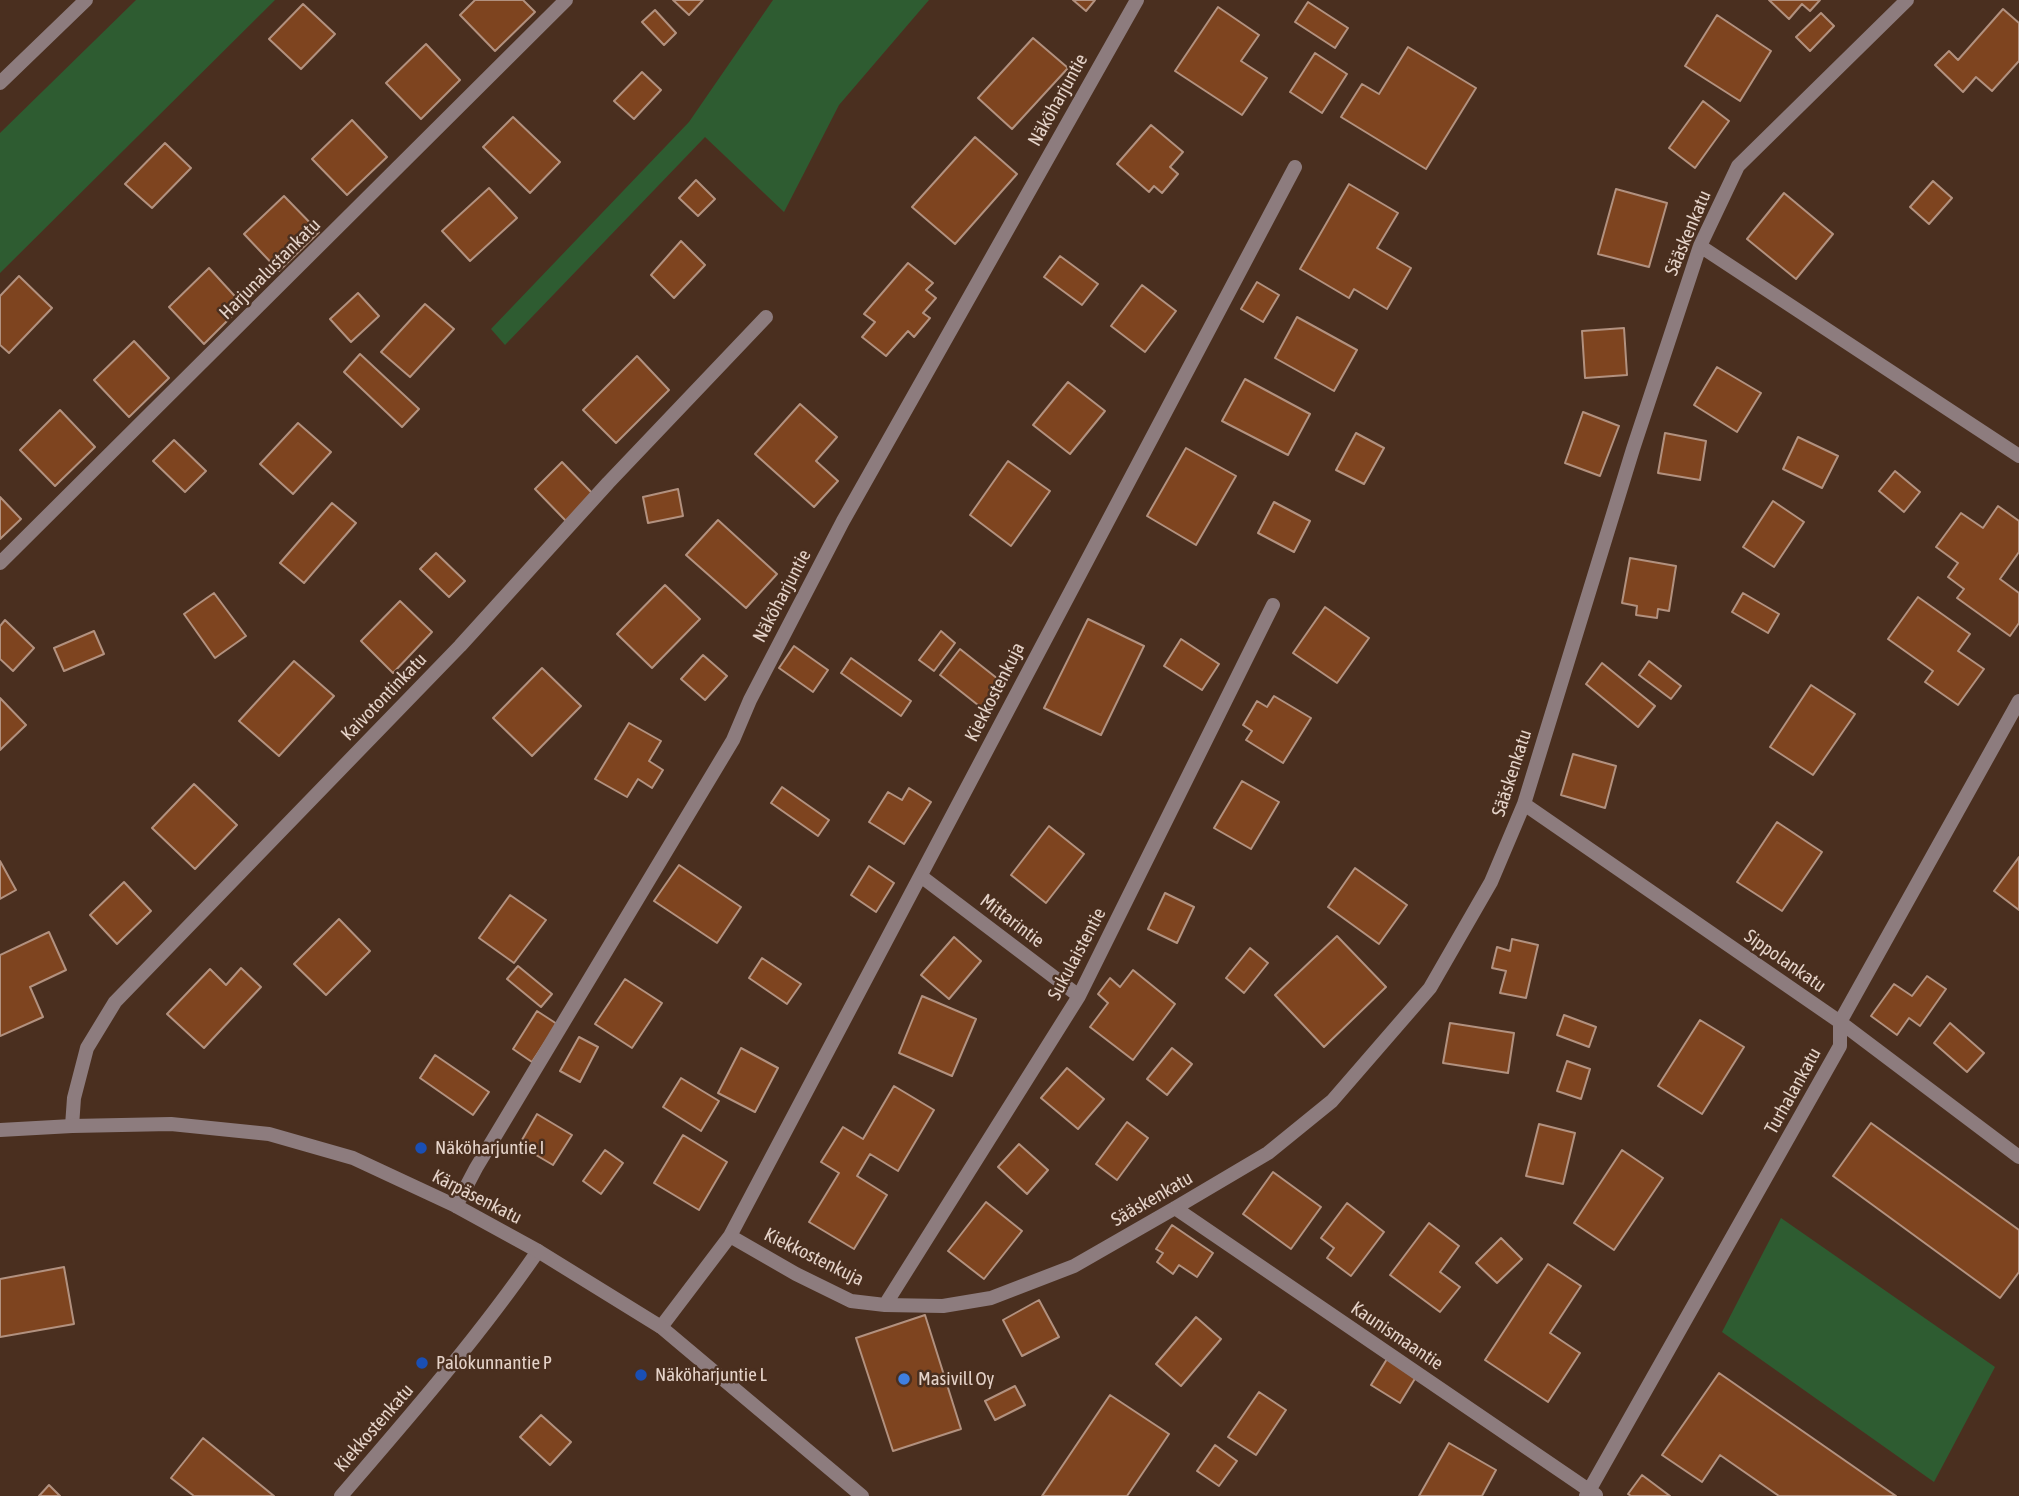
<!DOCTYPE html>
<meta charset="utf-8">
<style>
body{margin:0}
canvas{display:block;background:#4a2f1f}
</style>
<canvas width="2019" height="1496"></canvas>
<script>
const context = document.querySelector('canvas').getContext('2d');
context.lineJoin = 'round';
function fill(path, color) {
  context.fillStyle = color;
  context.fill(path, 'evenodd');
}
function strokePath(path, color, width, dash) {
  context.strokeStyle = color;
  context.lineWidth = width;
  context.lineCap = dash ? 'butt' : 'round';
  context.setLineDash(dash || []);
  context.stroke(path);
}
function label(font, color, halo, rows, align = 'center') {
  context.font = font + ' "Asap Condensed",sans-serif';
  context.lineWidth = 5;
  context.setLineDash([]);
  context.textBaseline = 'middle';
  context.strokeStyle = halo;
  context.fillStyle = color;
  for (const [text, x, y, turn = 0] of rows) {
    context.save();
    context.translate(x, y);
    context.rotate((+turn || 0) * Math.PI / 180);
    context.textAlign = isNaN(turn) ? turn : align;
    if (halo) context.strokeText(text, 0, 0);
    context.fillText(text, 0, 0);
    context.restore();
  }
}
fill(new Path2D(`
 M136 0H275L0 273V133Z
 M773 0H929L839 105 784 212 705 137 505 345 491 329 689 122Z
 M1781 1218 1995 1367 1934 1482 1722 1332Z`), '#2e5c31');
const building = new Path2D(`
 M475 0H523L535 12 495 51 460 15Z
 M673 0H703L689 15Z
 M1073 0H1095L1086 11Z
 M1769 0H1820L1810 11 1802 4 1789 19Z
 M1308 2 1348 28 1335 48 1295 22Z
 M303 4 335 34 301 69 269 39Z
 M1218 7 1259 35 1241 61 1267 78 1242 115 1175 71Z
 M2003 9 2019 23V61L1992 91 1976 77 1963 92 1935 65 1949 51 1958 60Z
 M655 10 676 33 664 45 642 22Z
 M1821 13 1834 26 1810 51 1796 37Z
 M1717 15 1771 51 1740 101 1685 66Z
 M1033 38 1068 68 1012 129 978 98Z
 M426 44 460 80 421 119 386 83Z
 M1408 47 1476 88 1426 169 1341 117 1362 84 1379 94Z
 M1315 53 1347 74 1322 113 1290 92Z
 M642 72 661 90 634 119 614 101Z
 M1703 101 1729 121 1695 168 1669 148Z
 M513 117 560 162 530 193 483 147Z
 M352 120 387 157 347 195 312 159Z
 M1151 125 1183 152 1170 167 1178 174 1162 193 1154 186 1149 192 1117 164Z
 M975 137 1017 174 955 244 912 207Z
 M165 143 191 168 152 208 125 184Z
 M696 180 715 199 698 216 679 198Z
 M1933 181 1952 198 1929 224 1910 207Z
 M1349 184 1398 213 1377 248 1411 268 1387 309 1354 289 1349 298 1300 269Z
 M489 188 517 218 470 261 442 231Z
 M1616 189 1667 203 1649 267 1598 254Z
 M1784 193 1833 234 1796 279 1747 239Z
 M284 196 319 232 279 271 244 234Z
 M681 241 705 265 674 298 651 275Z
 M1060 256 1098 284 1082 305 1044 277Z
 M908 263 933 283 926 290 936 298 923 313 930 318 914 337 908 331 886 356 862 337 875 322 864 314Z
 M209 268 243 305 204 344 169 307Z
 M19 276 52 308 9 353 0 345V296Z
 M1257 282 1279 295 1263 322 1241 309Z
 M1142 285 1176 311 1145 352 1111 326Z
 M358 293 379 316 351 342 330 319Z
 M425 304 454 329 410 377 381 352Z
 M1297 317 1357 350 1334 391 1275 358Z
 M1624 328 1627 375 1585 378 1582 331Z
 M134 341 169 378 129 417 94 380Z
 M360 354 419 409 402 427 344 372Z
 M637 356 669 390 616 443 583 410Z
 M1717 367 1761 393 1737 432 1694 405Z
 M1245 379 1310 414 1288 455 1222 421Z
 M1068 382 1105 411 1070 454 1033 425Z
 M800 404 837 437 816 461 838 481 814 507 755 454Z
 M60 410 95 447 55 486 20 450Z
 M1583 412 1619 426 1600 476 1565 463Z
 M298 423 331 452 293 494 260 464Z
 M1356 433 1384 448 1364 484 1336 470Z
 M1665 433 1706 441 1700 480 1658 473Z
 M1798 437 1838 456 1822 488 1783 469Z
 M174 440 206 471 185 492 153 461Z
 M1186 448 1236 476 1196 545 1147 516Z
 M1008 461 1050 491 1011 546 970 515Z
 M562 462 593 494 566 521 535 489Z
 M1895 471 1920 492 1904 512 1879 491Z
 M678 489 683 516 648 523 643 497Z
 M0 497 21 519 0 539Z
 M1773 501 1804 522 1774 567 1743 547Z
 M1274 502 1310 521 1294 552 1258 533Z
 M332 503 356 523 304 583 280 563Z
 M1998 506 2019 521V552L2000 579 2019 593V623L2010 636 1957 598 1964 589 1948 577 1958 563 1936 547 1961 513 1983 528Z
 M718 520 777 574 746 608 686 555Z
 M436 553 465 581 449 597 420 569Z
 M1630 558 1676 566 1669 611 1658 609 1657 618 1636 615 1637 606 1622 603Z
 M665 585 700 619 652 668 617 634Z
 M214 593 246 636 215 658 184 614Z
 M1743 593 1779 614 1768 633 1732 612Z
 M1918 597 1970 634 1958 651 1984 669 1958 705 1925 682 1933 671 1888 639Z
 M400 601 432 632 393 673 361 641Z
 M1325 607 1369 638 1337 683 1293 653Z
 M1088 619 1144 646 1101 735 1044 708Z
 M5 620 34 648 13 671 0 659V626Z
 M94 631 104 654 64 671 54 648Z
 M941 631 955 643 934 671 919 660Z
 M1181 639 1219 664 1202 690 1164 666Z
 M794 646 828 670 813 692 779 668Z
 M960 649 1003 683 983 709 940 675Z
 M703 655 727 676 705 700 681 679Z
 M851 658 911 701 901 716 841 673Z
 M294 661 334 696 279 756 239 721Z
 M1649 661 1681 686 1671 699 1639 675Z
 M1602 663 1655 706 1638 727 1586 684Z
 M542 668 581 706 532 756 493 718Z
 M1811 685 1855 714 1813 775 1770 747Z
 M1274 696 1311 718 1283 763 1246 740 1252 731 1243 725 1257 701 1267 707Z
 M0 698 26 725 0 750Z
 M629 723 661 741 649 761 663 770 652 788 638 779 627 797 595 779Z
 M1573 754 1616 766 1605 808 1561 795Z
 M1242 781 1279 802 1251 849 1214 828Z
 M194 784 237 825 195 869 152 828Z
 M782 787 829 820 818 836 771 803Z
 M909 788 931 802 904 844 869 822 888 792 902 800Z
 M1777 822 1822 852 1782 911 1737 882Z
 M1049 826 1084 854 1046 903 1011 875Z
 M2019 857V910L1994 891Z
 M0 861 16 890 0 899Z
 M679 865 741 907 717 943 654 901Z
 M869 866 894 883 876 912 851 895Z
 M1355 868 1407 905 1379 944 1328 907Z
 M124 882 151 911 117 944 90 915Z
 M1165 893 1194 907 1177 943 1148 929Z
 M510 895 546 920 514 963 479 938Z
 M339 919 370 951 326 995 294 964Z
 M49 932 66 970 30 987 43 1017 0 1036V955Z
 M1337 936 1386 987 1324 1047 1275 995Z
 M954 937 981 961 949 999 921 975Z
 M1512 939 1538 945 1526 998 1500 993 1506 971 1492 968 1497 947 1510 951Z
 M1250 948 1268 963 1244 993 1226 978Z
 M762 958 801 984 787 1004 749 978Z
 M518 966 552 994 541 1007 507 979Z
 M241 968 261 987 204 1048 167 1014 210 969 226 985Z
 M1133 970 1175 1004 1133 1060 1090 1027 1108 1003 1098 994 1110 978 1120 987Z
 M1927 976 1946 989 1920 1026 1909 1018 1897 1035 1871 1016 1894 984 1912 996Z
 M625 979 662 1003 632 1048 595 1024Z
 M922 996 976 1019 952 1076 899 1053Z
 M537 1011 557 1024 532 1062 513 1049Z
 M1564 1015 1596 1027 1589 1047 1557 1035Z
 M1700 1020 1744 1047 1702 1114 1658 1086Z
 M1450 1023 1514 1033 1508 1073 1443 1063Z
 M1950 1023 1984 1053 1967 1072 1934 1043Z
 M579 1037 598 1047 580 1082 560 1071Z
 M741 1048 778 1068 755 1112 718 1093Z
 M1172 1048 1192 1064 1167 1095 1147 1079Z
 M435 1055 489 1092 473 1115 420 1078Z
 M1567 1061 1590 1069 1581 1099 1557 1091Z
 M1067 1068 1104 1099 1078 1129 1041 1098Z
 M681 1078 719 1101 701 1131 663 1107Z
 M894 1086 934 1110 898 1171 870 1154 857 1176 887 1195 854 1249 809 1222 839 1173 821 1162 843 1127 863 1139Z
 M537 1114 572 1135 553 1165 519 1145Z
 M1127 1122 1148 1138 1117 1180 1096 1164Z
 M1871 1123 2019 1230V1272L2000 1298 1833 1176Z
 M1539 1124 1575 1133 1563 1184 1526 1176Z
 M683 1135 727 1162 699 1210 654 1183Z
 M1019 1144 1048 1170 1027 1194 998 1167Z
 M605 1150 623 1163 601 1194 583 1181Z
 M1622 1150 1663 1178 1614 1250 1574 1223Z
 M1273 1172 1321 1207 1291 1249 1243 1214Z
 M986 1202 1022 1231 984 1279 948 1251Z
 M1347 1203 1384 1232 1351 1276 1327 1258 1334 1248 1321 1238Z
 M1429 1223 1459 1246 1440 1272 1460 1287 1440 1312 1390 1275Z
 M1172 1225 1213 1253 1197 1277 1179 1265 1173 1274 1157 1262 1163 1253 1156 1249Z
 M1501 1238 1522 1259 1497 1283 1476 1263Z
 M1548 1264 1581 1286 1550 1333 1580 1353 1548 1402 1485 1360Z
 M64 1267 74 1324 0 1337V1279Z
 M1039 1300 1059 1337 1022 1356 1003 1320Z
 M925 1315 961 1429 893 1451 856 1338Z
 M1196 1317 1221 1339 1181 1386 1156 1364Z
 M1387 1359 1416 1377 1400 1403 1371 1385Z
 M1719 1373 1896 1496H1779L1720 1455 1702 1482 1662 1455Z
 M1015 1386 1025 1405 995 1420 985 1401Z
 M1259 1392 1286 1410 1256 1455 1228 1437Z
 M1110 1395 1169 1434 1127 1496H1042Z
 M541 1415 571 1442 550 1465 520 1437Z
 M203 1438 274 1496H194L171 1478Z
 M1449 1443 1496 1470 1482 1496H1419Z
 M1215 1445 1237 1461 1219 1486 1197 1471Z
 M1642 1475 1670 1496H1631L1628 1494Z
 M49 1485 60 1496H39Z`);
fill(building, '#7e441f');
strokePath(building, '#b2917f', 2);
strokePath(new Path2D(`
 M0 83 86 0
 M1700 246 2019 456
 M0 563 566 0
 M1524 804 1840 1022 2019 1157
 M922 877 1079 996
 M72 1126 74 1098 87 1048 115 1002 460 646 608 483 766 317
 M456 1206 476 1168 733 740 750 700 843 521 1137 0
 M1175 1208 1596 1495
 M730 1236C920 880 1106 523 1295 167
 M885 1305 1079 996 1273 605
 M661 1327 730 1236 796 1274 851 1301 885 1305 943 1306 991 1298 1074 1266 1175 1208 1268 1153 1332 1101 1430 988 1491 882 1524 804 1633 449 1700 246 1738 166 1907 0
 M341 1496C409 1417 478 1338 538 1251
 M1586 1496 1840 1046V1022L2019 701`), '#8d7c7e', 14);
strokePath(new Path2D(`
 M0 1130 72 1126 171 1124 269 1134 353 1158 456 1206 538 1251 661 1327 862 1496`), '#8d7c7e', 14);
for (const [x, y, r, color] of [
 [421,1148,7,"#1a4fb4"],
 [422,1363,7,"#1a4fb4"],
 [641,1375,7,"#1a4fb4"],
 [904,1379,7,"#3f7fe0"]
]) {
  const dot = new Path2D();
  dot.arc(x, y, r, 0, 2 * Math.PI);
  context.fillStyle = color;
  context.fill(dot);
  strokePath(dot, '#4a2f1f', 2.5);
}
label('19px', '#e5d3c9', '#4a2f1f', [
 ["Näköharjuntie",1058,100,-61],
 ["Sääskenkatu",1688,233,-67],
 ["Harjunalustankatu",270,269,-45],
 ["Näköharjuntie",782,596,-62],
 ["Kiekkostenkuja",995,692,-63],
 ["Kaivotontinkatu",384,697,-46],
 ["Sääskenkatu",1512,773,-72],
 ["Mittarintie",1012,921,37],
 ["Sukulaistentie",1077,954,-62],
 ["Sippolankatu",1785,961,35],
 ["Turhalankatu",1793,1091,-61],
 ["Kärpäsenkatu",477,1197,27],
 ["Sääskenkatu",1152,1199,-30],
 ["Kiekkostenkuja",814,1257,26],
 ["Kaunismaantie",1397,1336,34],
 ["Kiekkostenkatu",374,1428,-49]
]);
label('19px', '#e5d3c9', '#4a2f1f', [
 ["Näköharjuntie I",435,1148],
 ["Palokunnantie P",436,1363],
 ["Näköharjuntie L",655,1375],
 ["Masivill Oy",918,1379]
], 'left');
</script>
